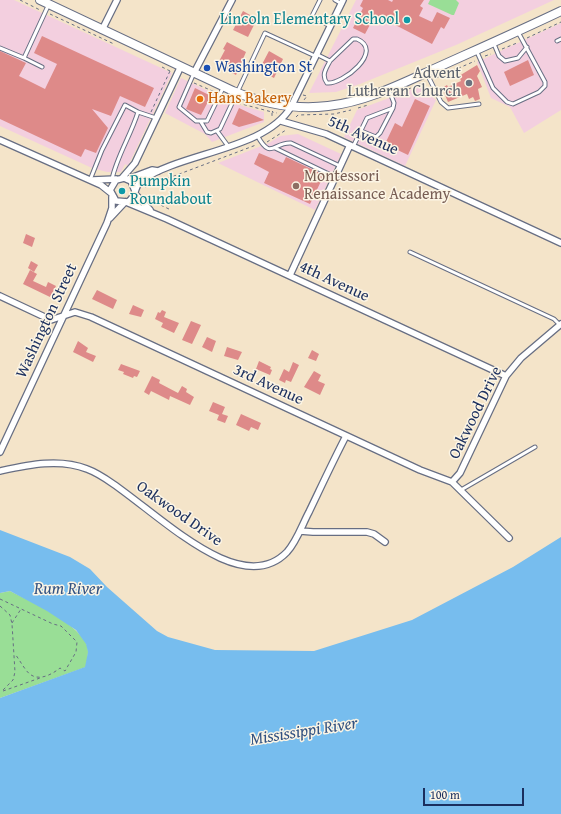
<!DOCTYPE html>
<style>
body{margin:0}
#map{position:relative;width:561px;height:814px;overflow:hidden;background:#f4e4c9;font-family:"Gentium Book Plus",serif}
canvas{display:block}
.scale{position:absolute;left:423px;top:788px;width:101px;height:18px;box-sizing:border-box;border:2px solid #1b2f5e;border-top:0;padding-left:5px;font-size:12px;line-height:14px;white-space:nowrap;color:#1b2f5e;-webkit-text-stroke:3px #fcf5e5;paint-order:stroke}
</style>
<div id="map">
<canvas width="561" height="814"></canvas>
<div class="scale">100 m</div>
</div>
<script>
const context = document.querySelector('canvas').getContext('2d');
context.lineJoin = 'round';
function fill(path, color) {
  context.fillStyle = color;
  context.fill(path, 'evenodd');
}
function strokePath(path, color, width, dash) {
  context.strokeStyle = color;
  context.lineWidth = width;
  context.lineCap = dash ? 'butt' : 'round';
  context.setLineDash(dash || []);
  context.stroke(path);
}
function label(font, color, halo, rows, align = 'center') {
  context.font = font + ' "Gentium Book Plus",serif';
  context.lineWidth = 3;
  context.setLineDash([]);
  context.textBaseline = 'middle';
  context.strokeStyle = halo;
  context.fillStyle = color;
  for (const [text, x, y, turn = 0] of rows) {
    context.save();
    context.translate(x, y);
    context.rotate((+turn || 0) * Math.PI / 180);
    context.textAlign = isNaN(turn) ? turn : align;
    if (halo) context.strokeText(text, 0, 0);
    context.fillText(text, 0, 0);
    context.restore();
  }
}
fill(new Path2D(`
 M0 0H14L172 73 128 166 125 164 121 172H107L92 168 0 126Z
 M356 0H554L456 45 360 84 336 92 309 93Z
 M561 23V110L524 133 510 107 491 98 477 62Z
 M181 78 236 104 264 112V122L212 142 205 134 165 113Z
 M421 86 436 100 405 166 344 137 357 110Z
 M298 134 341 154 315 210 218 163 269 143 280 136Z`), '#f3cfdf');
fill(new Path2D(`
 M430 0H456L459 3 454 15H452L428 4Z
 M10 591C32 602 74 621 86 643 90 651 87 659 86 667L0 698V593Z`), '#99de96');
fill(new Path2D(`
 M0 530 70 557 90 569 107 587 157 631 168 637 215 650 314 651 412 620 513 567 561 537V814H0V698L85 667 88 652 86 644 76 630 47 611 10 591 0 593Z`), '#77bdee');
fill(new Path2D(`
 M363 0H388L392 2 393 0H424L420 6 423 8 419 16 432 22 437 12 450 18 444 29 441 27 432 44 378 16 373 19 365 34 353 28 363 8 360 6Z
 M243 11 257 19 248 37 233 30Z
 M42 36 154 88 145 107 120 96 111 116 92 109 108 128 96 153 85 149 81 157 0 119V51L26 63 19 76 45 89 57 64 34 53Z
 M227 42 246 52 236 75 217 65 225 50 223 49Z
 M269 51 283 59 274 78 259 70Z
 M528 60 534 75 510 86 504 72Z
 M477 65 480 71 477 76 482 87 478 89 480 99 475 101 473 97 469 99 467 94 448 102 442 88 447 85 448 87 461 81 459 76Z
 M195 88 211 96 201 115 186 109Z
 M415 99 430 106 408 155 385 144 395 123 402 127Z
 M239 108 264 120 239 127 232 124Z
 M259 153 283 163 286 157 324 175 310 204 264 183 269 172 254 164Z
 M26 234 35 238 32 247 23 243Z
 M31 261 38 265 34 272 28 268Z
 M30 270 37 274 33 281 46 287 48 282 56 286 50 297 23 284Z
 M97 290 117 300 113 309 92 299Z
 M133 305 144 310 141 317 129 314Z
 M162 310 166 312 164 317 179 323 174 333 161 327 163 323 155 319 158 312 160 313Z
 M191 321 201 325 192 344 182 340Z
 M207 337 216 341 212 352 202 347Z
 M78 341 88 348 86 352 96 356 93 362 73 352Z
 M227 347 242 352 238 360 224 356Z
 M312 350 319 354 316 361 308 358Z
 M259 361 271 367 270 369 272 370 270 375 256 369Z
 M293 362 299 365 291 382 286 380 285 383 279 380 284 369 289 372Z
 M121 364 140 371 137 377 134 376 133 378 123 374 124 372 118 370Z
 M314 371 321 375 318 381 325 384 320 395 304 387Z
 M152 376 160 380 159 383 178 393 182 386 187 389 186 392 194 397 190 405 170 396 169 400 151 391 149 395 144 392Z
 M213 402 225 407 222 414 228 416 225 423 217 420 219 415 209 411Z
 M241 414 261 423 258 430 251 427 249 431 236 425Z`), '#de8a89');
const lane = new Path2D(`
 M320 0 312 16 330 26
 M335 0 342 4
 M557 41 561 39
 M494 44 499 56 505 61 518 58 527 47
 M0 48 24 58
 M477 52 493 88 507 102 513 104 539 92 545 86V82L518 32
 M316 54 330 61C326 69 321 75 327 83 342 85 385 51 357 39H353L330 61
 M42 67 24 58 48 6
 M194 73 179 107 196 121H207L223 88
 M427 74 441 102 448 108 479 104
 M138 112 156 118
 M201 122 207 132 211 133 220 129 265 33 315 56
 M217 131 228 146
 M361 131 376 137 380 133 393 108
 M257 135C271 161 273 142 291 143L340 166
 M353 147 367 118 393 108 394 103 389 90
 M275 148 335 177
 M90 180 102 150 125 105 138 112C131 135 117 156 112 179
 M410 252 554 319 560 325
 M461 490 535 447`);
const street = new Path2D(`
 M102 30 117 0
 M194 73 232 0
 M281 121 326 134 561 243
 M0 140 101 185 111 193
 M122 178 135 163 181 66
 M128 179 152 170 158 171
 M93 180 116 179
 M135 191 131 181 124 178 116 180 110 190 116 201 128 202C137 196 134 185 142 180 183 152 265 150 291 107L343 0
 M135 194 150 210
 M126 202 167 219 506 376
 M110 218 124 203
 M290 275 350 145
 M0 296 51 320 75 312 91 317 420 470 452 482 509 538
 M0 452 107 223 112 208V197
 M0 471C28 465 59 458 87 469 136 487 234 607 287 552 297 541 302 525 309 512 321 487 333 461 346 436
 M452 482 460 473 506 376 521 358 561 324
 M300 531 313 532H367L374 534 385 542`);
const secondary = new Path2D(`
 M40 0 233 91C264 104 295 110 328 106 365 102 401 84 434 69 476 50 519 31 561 11`);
strokePath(lane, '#676e83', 5);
strokePath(street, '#676e83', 8);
strokePath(secondary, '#676e83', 10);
strokePath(new Path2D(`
 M20 0 40 10
 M50 14 114 44
 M527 38 561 22
 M502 49 517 43
 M485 56 491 54
 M162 67 172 72
 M436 78 475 61
 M194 83 215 92
 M397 94 425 82
 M303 95 307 96 304 100
 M284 98 286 95H290
 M238 103 272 112V117
 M358 108 368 105
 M273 111 272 112 277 113
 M151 112 170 71
 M296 117 298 115 334 114 351 110
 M267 142 286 130
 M145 187 256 145
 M150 200 171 210
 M0 599 53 624 61 626 77 642 76 652 65 671 60 668C50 676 35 683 26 670 22 665 19 659 15 654
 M0 606 10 615 12 624 15 672 13 680 2 691
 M12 623 21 609
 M3 691 40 678`), '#676e83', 1, [3, 3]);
strokePath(lane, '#fff', 3);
strokePath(street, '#fff', 5.5);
strokePath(secondary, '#fff', 8);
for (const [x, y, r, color] of [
 [407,20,4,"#0f9aa8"],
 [207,68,4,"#1a4fb4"],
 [469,83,4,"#6b7280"],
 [200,99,4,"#e8710a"],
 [296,186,4,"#8d6e63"],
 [122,191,4,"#0f9aa8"]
]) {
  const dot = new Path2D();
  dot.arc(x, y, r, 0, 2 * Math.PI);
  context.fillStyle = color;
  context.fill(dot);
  strokePath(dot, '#fcf5e5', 1.5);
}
label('16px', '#0d838f', '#fcf5e5', [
 ["Lincoln Elementary School",399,20],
 ["Pumpkin",130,182,"left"],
 ["Roundabout",130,200,"left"]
], 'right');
label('16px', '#164399', '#fcf5e5', [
 ["Washington St",215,68]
], 'left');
label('16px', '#5b616d', '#fcf5e5', [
 ["Advent",461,74],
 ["Lutheran Church",461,92]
], 'right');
label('16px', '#c56008', '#fcf5e5', [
 ["Hans Bakery",208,99]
], 'left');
label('16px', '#1b2f5e', '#fcf5e5', [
 ["5th Avenue",363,136,24],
 ["4th Avenue",334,282,25],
 ["Washington Street",47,321,-65],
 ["3rd Avenue",268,385,25],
 ["Oakwood Drive",476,413,-64],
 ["Oakwood Drive",179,514,35]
]);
label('16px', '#785e54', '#fcf5e5', [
 ["Montessori",304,177],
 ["Renaissance Academy",304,195]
], 'left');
label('italic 17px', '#325282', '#fcf5e5', [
 ["Rum River",68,590],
 ["Mississippi River",304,732,-9]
]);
</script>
